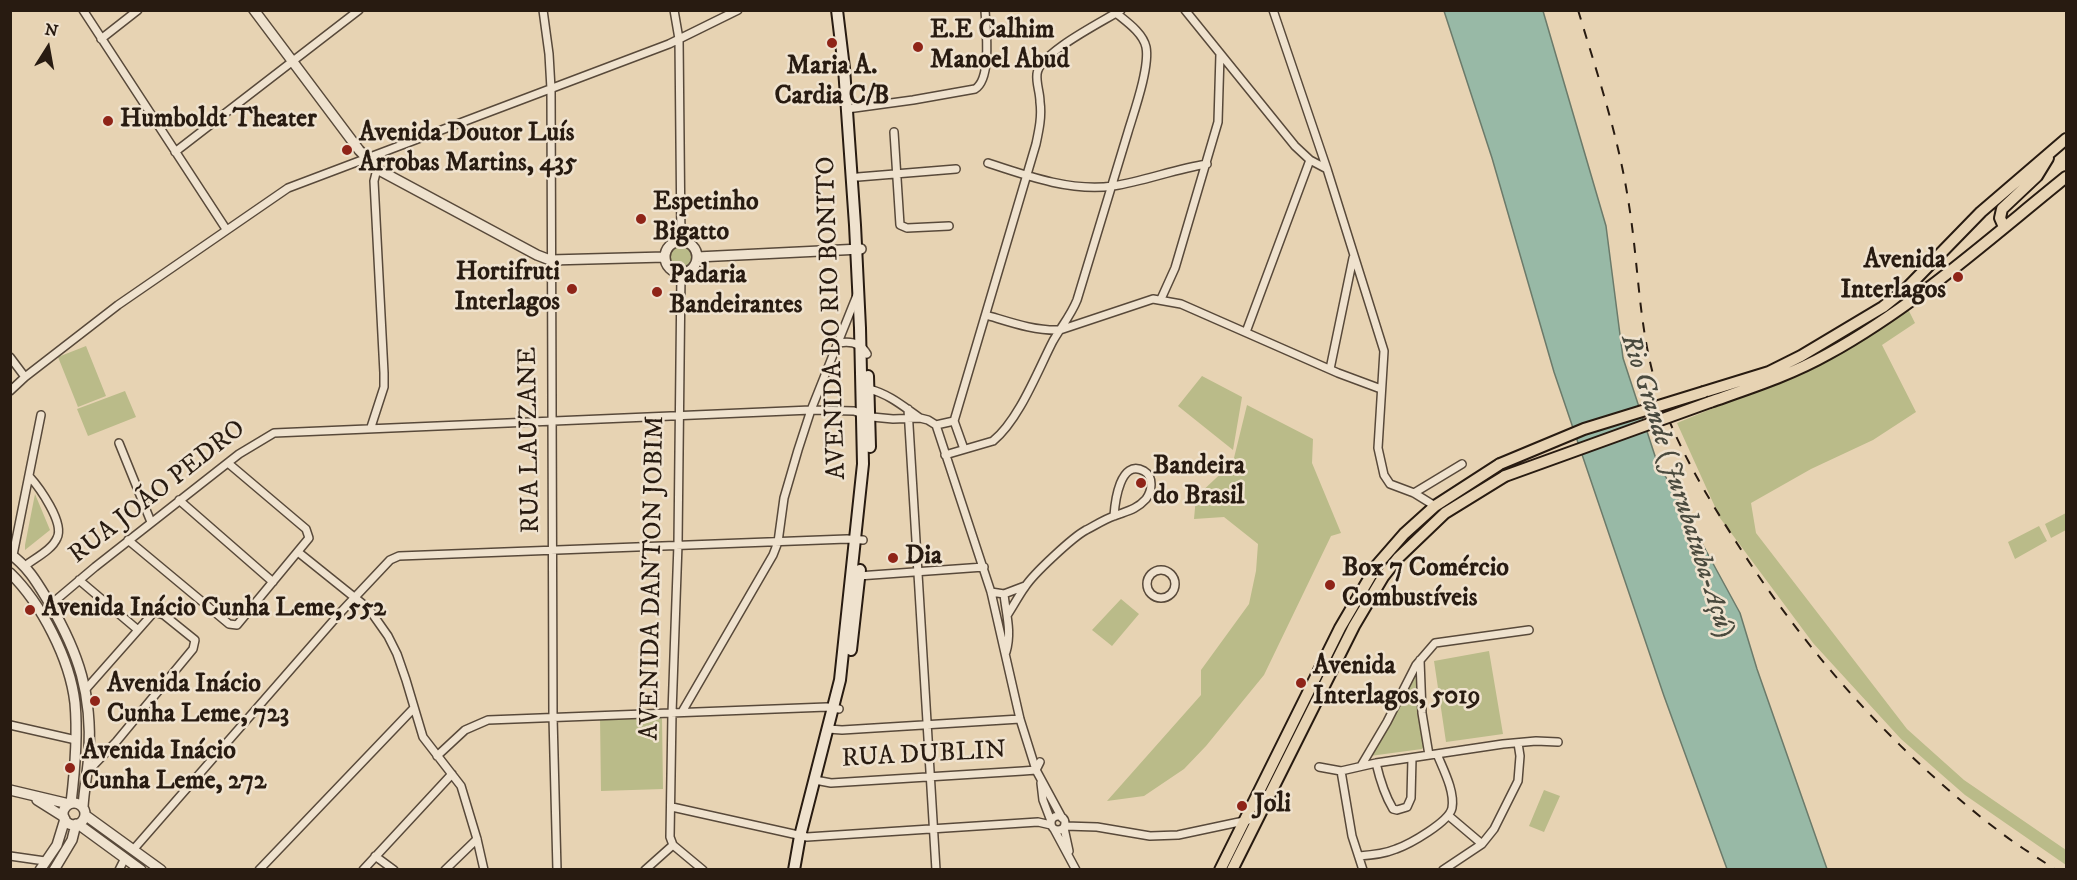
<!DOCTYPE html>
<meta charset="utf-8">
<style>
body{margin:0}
#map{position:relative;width:2077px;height:880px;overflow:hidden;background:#e7d3b3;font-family:"IM FELL DW Pica",serif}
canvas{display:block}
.frame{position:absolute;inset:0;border:12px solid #281b11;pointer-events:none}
.north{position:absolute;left:18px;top:18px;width:60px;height:60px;-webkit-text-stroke:4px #efe2ce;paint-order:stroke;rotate:11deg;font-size:16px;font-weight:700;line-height:24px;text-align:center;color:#281b11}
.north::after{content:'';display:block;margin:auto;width:21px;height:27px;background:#281b11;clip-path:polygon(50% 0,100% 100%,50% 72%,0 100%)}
</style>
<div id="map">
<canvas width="2077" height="880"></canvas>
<div class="frame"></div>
<div class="north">N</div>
</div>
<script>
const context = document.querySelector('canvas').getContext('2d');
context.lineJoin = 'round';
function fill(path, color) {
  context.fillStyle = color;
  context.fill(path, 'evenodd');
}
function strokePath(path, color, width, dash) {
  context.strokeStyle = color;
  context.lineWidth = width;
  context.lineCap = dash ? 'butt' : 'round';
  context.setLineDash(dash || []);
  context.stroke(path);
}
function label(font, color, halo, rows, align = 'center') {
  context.font = font + ' "IM FELL DW Pica",serif';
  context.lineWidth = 5;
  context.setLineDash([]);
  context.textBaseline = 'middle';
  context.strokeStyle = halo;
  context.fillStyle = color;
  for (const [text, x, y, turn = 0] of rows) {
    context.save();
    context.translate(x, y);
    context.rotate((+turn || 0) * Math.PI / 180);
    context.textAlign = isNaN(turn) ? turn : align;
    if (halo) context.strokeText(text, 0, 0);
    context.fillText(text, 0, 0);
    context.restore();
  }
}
fill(new Path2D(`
 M670 257a11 11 0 1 1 22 0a11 11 0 1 1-22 0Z
 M1908 309 1915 323 1882 345 1916 412 1873 440 1811 469 1751 503 1756 533 1907 729 1964 780 2066 850V865L1965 795 1901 739 1813 643 1720 518 1677 423 1801 372Z
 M86 346 106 396 78 407 58 357Z
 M1202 376 1242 397 1233 450 1178 406Z
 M125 391 136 417 88 436 77 409Z
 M1247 405 1313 439 1312 463 1341 533 1331 536 1264 675 1206 746 1184 769 1144 796 1107 801 1201 695V670L1249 604 1256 571 1258 544 1224 517 1194 519 1196 497 1233 462Z
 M35 494 50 530 25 550V545Z
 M2066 513V530L2051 538 2045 524Z
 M2039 526 2047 541 2015 559 2008 542Z
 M1121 599 1139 614 1112 646 1092 630Z
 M1489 651 1503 734 1446 742 1434 661Z
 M1416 674 1418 712 1425 744 1422 749 1370 756 1372 750 1391 723Z
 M658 715 662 719 663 789 601 791 600 717Z
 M1544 790 1560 796 1544 832 1529 826Z`), '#babb89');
const water = new Path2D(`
 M1444 11H1543L1606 226 1623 358 1656 459 1740 613 1757 669 1827 869H1727L1664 696 1554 372 1492 158Z`);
fill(water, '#98b9a6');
strokePath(water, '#6b7a6a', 1.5);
const minor = new Path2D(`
 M83 10 226 229
 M543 10 549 54 551 89 553 717 557 870
 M674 10 679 39 681 241
 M1185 10 1295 146 1310 160 1327 169
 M1273 10 1327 169 1384 351 1378 448 1384 475 1390 484 1414 493 1435 506
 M101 39 138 10
 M847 109 913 100 975 89C992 79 986 29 985 10
 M894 132 900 225 907 228 949 226
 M175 152 359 10
 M988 163C1027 176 1072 192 1113 186 1145 181 1175 169 1207 164
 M858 177 956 169
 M681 273 678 544 672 713 670 837 673 845 703 870
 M1161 299 1175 268 1218 122 1220 54
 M986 315C1010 322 1034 331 1060 330L1153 299 1181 304 1338 373 1381 389
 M1246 332 1310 160
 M839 343C850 341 861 343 867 354
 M10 357 25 377
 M1330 369 1353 258
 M869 389C889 394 904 407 920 418
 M10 391 25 377 118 305 288 188 669 44 738 10
 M908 409 936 870
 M936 425 954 421
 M371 427 384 387V373L374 181 377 169
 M119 443 151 522
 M964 449 954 421 1036 144C1039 130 1042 116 1040 102 1040 92 1036 84 1037 74 1039 53 1102 22 1121 10
 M945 455 993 441C1019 420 1038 370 1053 341 1061 327 1071 315 1077 300 1094 244 1111 188 1128 132 1134 112 1150 67 1146 47 1143 33 1127 22 1116 13
 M1414 493 1462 464
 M179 500 273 582
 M128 540 229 624 237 625 309 538 306 529 228 463
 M298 552 369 609 388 636 397 654 406 680 423 737 461 786 477 839 484 870
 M13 555 41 415
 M25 566C35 558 52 550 57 538 65 523 39 487 29 476
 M1147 584a14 14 0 1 1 28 0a14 14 0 1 1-28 0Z
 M858 576 984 567
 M79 580 138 630
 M991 592 1004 594 1025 586
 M1004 594C1006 614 1012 632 1006 652
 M50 605 95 567 239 454 274 433 811 410 854 411 872 417 893 419 920 418 928 420 936 425 991 592 1020 719 1036 770 1062 818
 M1008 614C1014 605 1019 595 1025 587 1033 574 1073 537 1086 530 1094 526 1105 519 1114 516 1127 511 1136 510 1146 499 1152 491 1154 477 1144 471 1120 458 1115 502 1114 516
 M1420 660 1422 713 1429 755
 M86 689 154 612 164 615 195 640 193 649 116 742 87 772
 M682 712 773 555 778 542 784 498 798 450 811 410 857 295
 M10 725 76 740
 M828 729 842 730 1020 719
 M437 756 465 730 488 720 827 707 839 709
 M1376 763C1380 780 1384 794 1393 809L1397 810 1407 807 1411 798 1412 758
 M1361 766 1387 722 1416 665 1435 643 1529 630
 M1319 767 1341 771 1376 763 1503 744 1536 741 1558 742
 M1341 771 1352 836 1363 870
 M815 780 831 783 1023 771 1036 770 1040 762
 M1041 783 1043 800 1051 821
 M672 807 807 837 1038 822 1051 825
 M1051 823a7 7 0 1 1 14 0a7 7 0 1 1-14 0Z
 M1449 816 1482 844
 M1065 826 1097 827 1150 836 1178 835 1258 818
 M1064 828 1069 851
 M1054 829 1076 870
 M133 850 340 613 390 560 399 556 847 539 863 540
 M10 856 45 861
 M375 856 394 870
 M1359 856C1372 855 1384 854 1396 849 1410 844 1449 822 1452 808 1455 791 1443 769 1437 754
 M119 870 125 858
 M259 870 413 709
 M363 870 452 774
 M445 870 477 839
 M645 870 673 845
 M1443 870 1482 844 1494 829 1518 781 1520 756 1518 743`);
const tertiary = new Path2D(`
 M254 10 359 150 377 169 537 255 550 260 665 257
 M665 257a16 16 0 1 1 32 0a16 16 0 1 1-32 0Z
 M697 257 861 249
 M10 554C29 567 39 586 50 604 79 654 92 694 89 753 88 771 84 789 83 807
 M10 573C41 603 70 659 75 703 78 736 75 770 71 803
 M10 790 69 804
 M37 800 64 817
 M63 814a11 11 0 1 1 22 0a11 11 0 1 1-22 0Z
 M85 815 161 870
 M78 824 141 870
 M40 870 57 845 65 819
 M54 870 72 840 76 824`);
const secondary = new Path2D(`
 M868 376 870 447
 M851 650 860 570
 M794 870 800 836 840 680 863 464 860 328 855 225 844 68 837 10`);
const primary = new Path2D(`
 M2004 227 2000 218 2002 209 2037 176 2048 158
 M1704 392 1769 372 1801 356 1883 307 1908 287 1981 212 2066 139
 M1710 402C1750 388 1791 375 1828 354 1915 306 1989 239 2066 177
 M1220 870 1340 628 1377 565 1404 534 1435 506 1500 464
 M1232 870 1354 626 1383 577 1398 558 1445 513 1505 476`);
strokePath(minor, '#58493a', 10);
strokePath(tertiary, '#58493a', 12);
strokePath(secondary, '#281b11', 14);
strokePath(primary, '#281b11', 14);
strokePath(minor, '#efe2ce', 7);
strokePath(tertiary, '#efe2ce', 9);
strokePath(secondary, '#efe2ce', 10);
strokePath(primary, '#e7d3b3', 10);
strokePath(new Path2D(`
 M1578 10C1597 73 1618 135 1628 199 1639 263 1638 330 1658 391 1676 444 1703 490 1733 537 1804 650 1894 751 2000 832 2018 846 2037 857 2056 870`), '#281b11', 2, [10, 10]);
const primaryBridge = new Path2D(`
 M1500 464 1584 429 1704 392
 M1505 476 1710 402`);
strokePath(primaryBridge, '#281b11', 14, []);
strokePath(primaryBridge, '#e7d3b3', 10);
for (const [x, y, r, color] of [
 [832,43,6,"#8f2418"],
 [918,47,6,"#8f2418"],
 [108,121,6,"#8f2418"],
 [347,150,6,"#8f2418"],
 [641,219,6,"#8f2418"],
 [1958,277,6,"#8f2418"],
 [572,289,6,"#8f2418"],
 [657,292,6,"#8f2418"],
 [1141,483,6,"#8f2418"],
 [893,558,6,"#8f2418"],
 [1330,585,6,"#8f2418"],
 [30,610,6,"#8f2418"],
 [1301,683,6,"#8f2418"],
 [95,701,6,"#8f2418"],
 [70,768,6,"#8f2418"],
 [1242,806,6,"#8f2418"]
]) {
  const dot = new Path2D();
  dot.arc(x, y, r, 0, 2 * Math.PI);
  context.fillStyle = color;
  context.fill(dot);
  strokePath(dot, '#efe2ce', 2);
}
label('bold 26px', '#281b11', '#efe2ce', [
 ["E.E Calhim",930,32],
 ["Manoel Abud",930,62],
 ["Maria A.",832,68,"center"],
 ["Cardia C/B",832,98,"center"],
 ["Humboldt Theater",120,121],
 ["Avenida Doutor Luís",359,135],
 ["Arrobas Martins, 435",359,165],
 ["Espetinho",653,204],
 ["Bigatto",653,234],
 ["Avenida",1946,262,"right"],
 ["Interlagos",1946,292,"right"],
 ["Hortifruti",560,274,"right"],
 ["Interlagos",560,304,"right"],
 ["Padaria",669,277],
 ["Bandeirantes",669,307],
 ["Bandeira",1153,468],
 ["do Brasil",1153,498],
 ["Dia",905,558],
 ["Box 7 Comércio",1342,570],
 ["Combustíveis",1342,600],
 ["Avenida Inácio Cunha Leme, 552",42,610],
 ["Avenida",1313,668],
 ["Interlagos, 5019",1313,698],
 ["Avenida Inácio",107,686],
 ["Cunha Leme, 723",107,716],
 ["Avenida Inácio",82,753],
 ["Cunha Leme, 272",82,783],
 ["Joli",1254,806]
], 'left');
label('26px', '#281b11', '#efe2ce', [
 ["AVENIDA DO RIO BONITO",833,318,-92],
 ["RUA LAUZANE",531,440,-91],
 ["RUA JOÃO PEDRO",158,493,-38],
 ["AVENIDA DANTON JOBIM",654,578,-89],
 ["RUA DUBLIN",924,756,-3]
]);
label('italic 27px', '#4a4a3e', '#efe2ce', [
 ["Rio Grande (Jurubatuba-Açú)",1676,486,72]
]);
</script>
